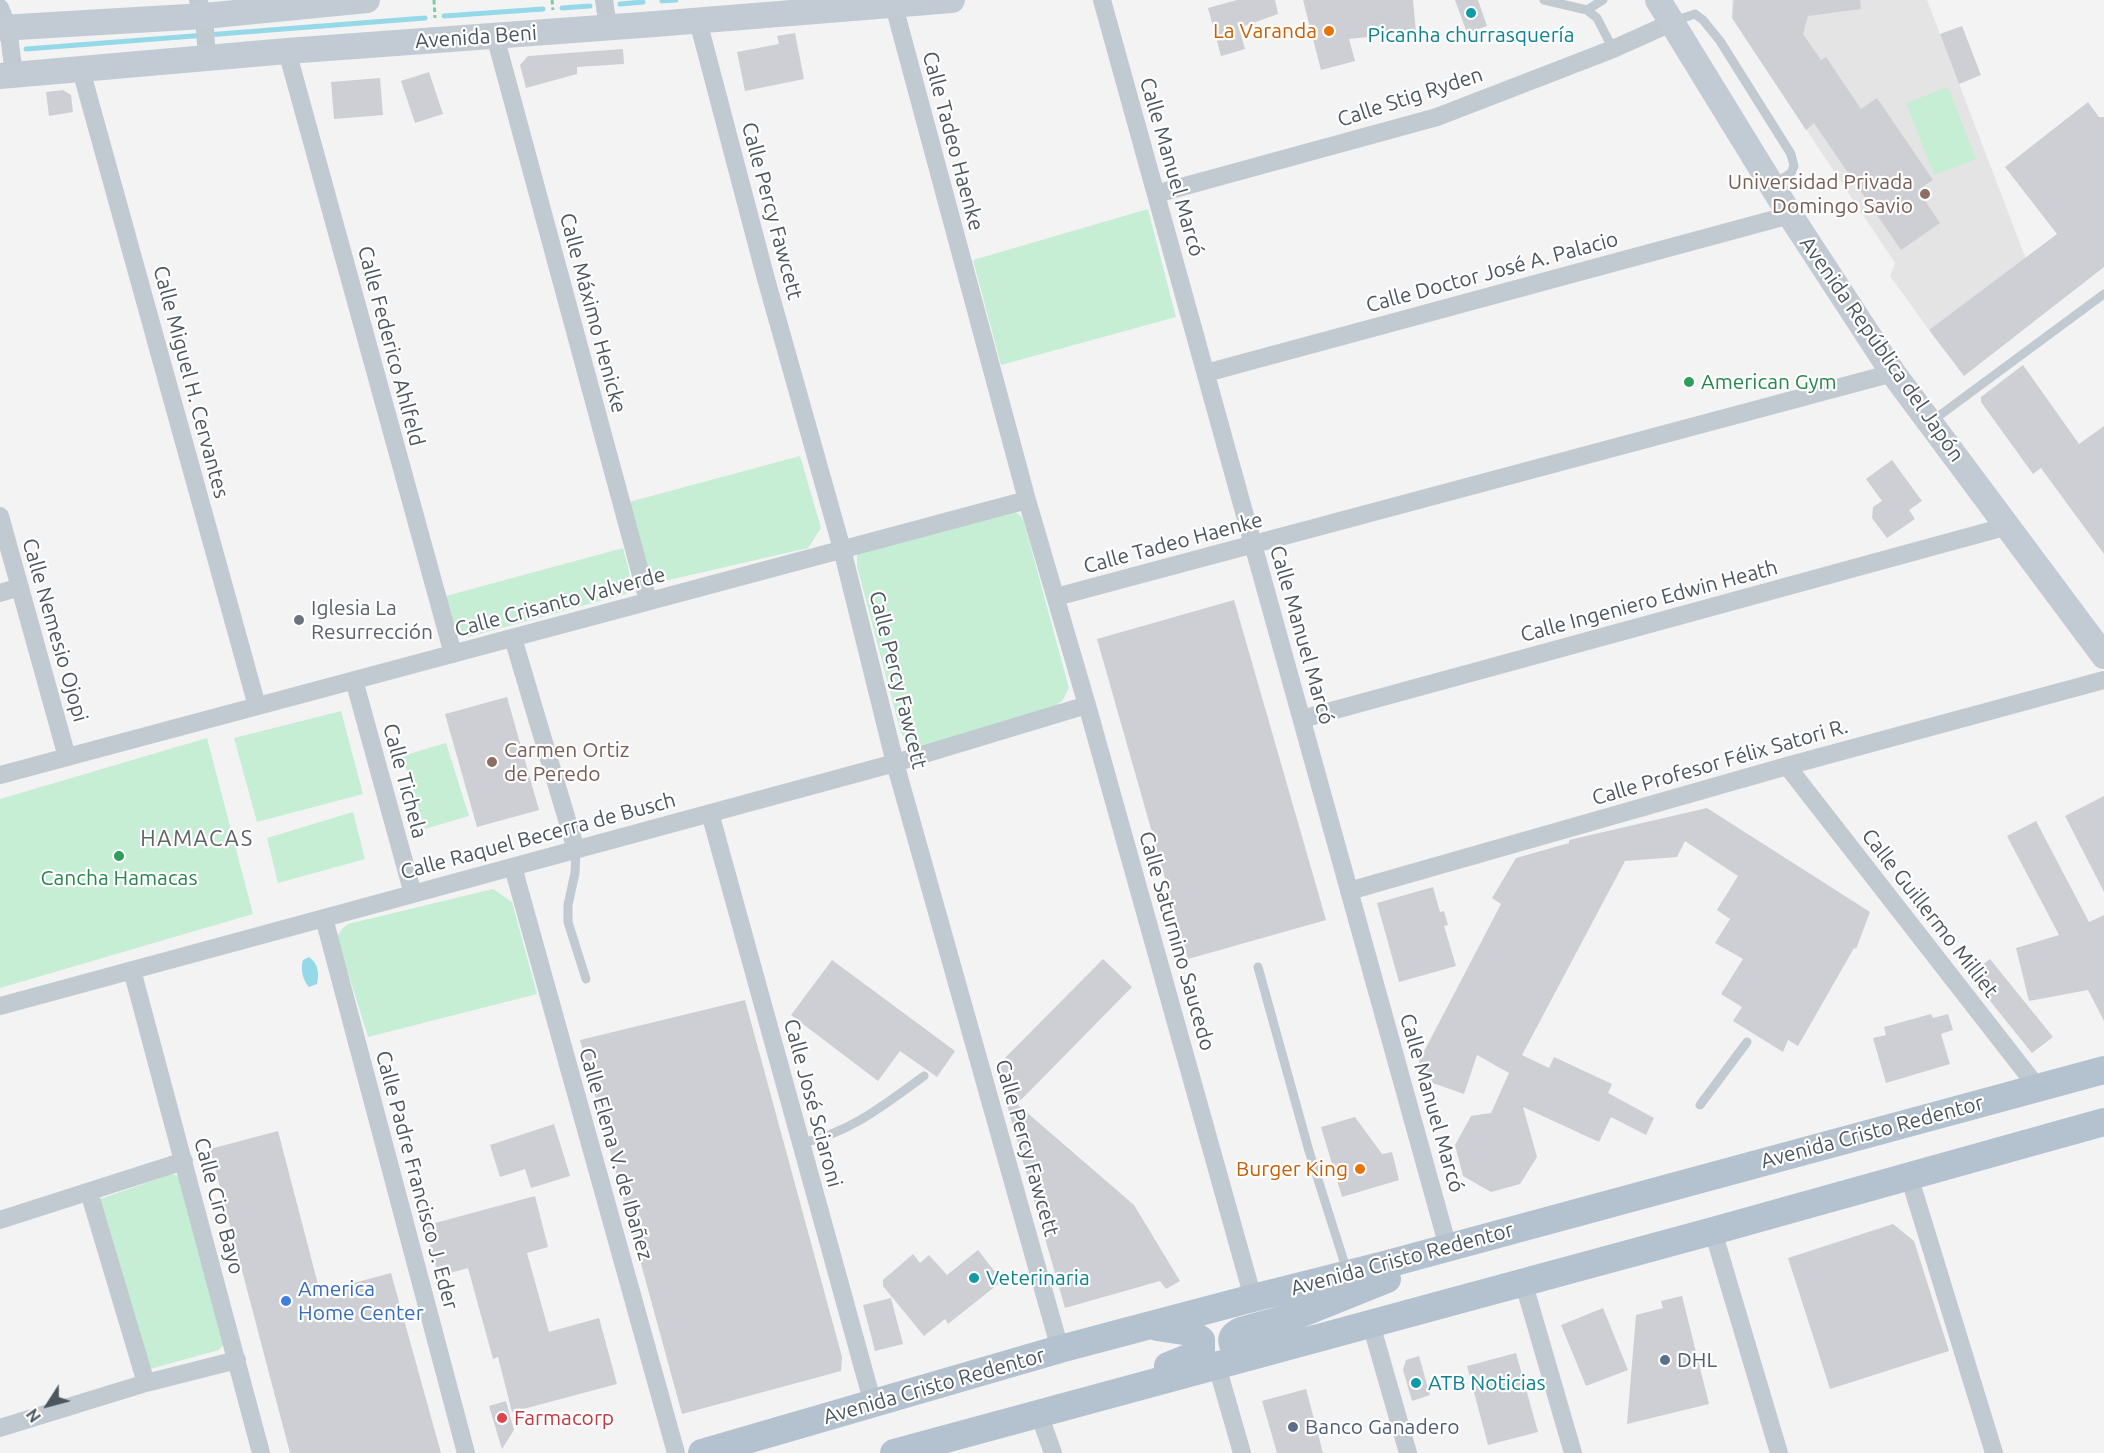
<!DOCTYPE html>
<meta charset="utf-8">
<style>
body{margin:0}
#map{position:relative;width:2104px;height:1453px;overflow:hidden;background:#f4f3f3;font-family:Ubuntu,sans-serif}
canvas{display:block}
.north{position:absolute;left:18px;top:1375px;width:60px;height:60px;-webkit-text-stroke:4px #fff;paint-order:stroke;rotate:234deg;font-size:16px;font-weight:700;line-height:24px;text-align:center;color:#4b565f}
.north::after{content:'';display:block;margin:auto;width:21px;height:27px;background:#4b565f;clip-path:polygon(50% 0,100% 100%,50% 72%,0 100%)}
</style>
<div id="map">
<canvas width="2104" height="1453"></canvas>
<div class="north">N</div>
</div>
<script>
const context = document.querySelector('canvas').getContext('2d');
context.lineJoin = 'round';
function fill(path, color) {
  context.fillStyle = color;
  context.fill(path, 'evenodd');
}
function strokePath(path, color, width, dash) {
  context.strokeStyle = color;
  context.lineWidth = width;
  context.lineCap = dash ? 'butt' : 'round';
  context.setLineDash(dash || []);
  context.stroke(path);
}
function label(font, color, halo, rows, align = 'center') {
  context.font = font + ' Ubuntu,sans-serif';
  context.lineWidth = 4.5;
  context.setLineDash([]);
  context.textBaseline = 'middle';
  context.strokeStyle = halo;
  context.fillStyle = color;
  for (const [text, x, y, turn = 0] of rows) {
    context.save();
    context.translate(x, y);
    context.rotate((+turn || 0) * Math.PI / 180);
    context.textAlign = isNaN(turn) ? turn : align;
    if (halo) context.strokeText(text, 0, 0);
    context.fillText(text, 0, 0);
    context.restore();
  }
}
fill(new Path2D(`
 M1732 0H1927L2026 259 1929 330 1890 276 1895 263 1732 18Z`), '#e5e4e4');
fill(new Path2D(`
 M1948 87 1976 159 1934 175 1906 103Z
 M1148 209 1176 317 1001 365 973 260Z
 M800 456 821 528 808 548 660 582 651 577 646 570 629 502Z
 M1015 512 1021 516 1024 522 1069 688 1063 700 1054 707 915 750 907 745 900 730 857 566V556L862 550Z
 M623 548C627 564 634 579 626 594L468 637 460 635 454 627 446 596Z
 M341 711 363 794 257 822 234 738Z
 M207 738 253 914 0 988V799Z
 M446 743 469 816 425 829 402 756Z
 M353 812 365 859 278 883 267 838Z
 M493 889 512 902 537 994 368 1037 337 937 342 929 348 924Z
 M172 1174 182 1177 229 1338 219 1350 150 1369 97 1200Z`), '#c5eed4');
fill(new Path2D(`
 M309 957C319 964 319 974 317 984L309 987C303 981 300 969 303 960Z`), '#95d9e8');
strokePath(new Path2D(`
 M662 1 676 0
 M620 4 643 2
 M562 8 590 6
 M444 16 543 9
 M26 49 425 18`), '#95d9e8', 5);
fill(new Path2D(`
 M1237 0H1275L1278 14 1239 28 1245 49 1221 56 1208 8Z
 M1303 0H1413L1416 32 1349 39 1355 61 1321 70Z
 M1455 0H1478L1487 26 1467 33Z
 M1734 0H1860L1861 9 1808 16 1803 34 1821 60 1826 57 1861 109 1877 98 1933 180 1918 190 1940 223 1901 250 1814 123 1806 130 1732 18Z
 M1962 26 1981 75 1959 84 1940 34Z
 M795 33 804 79 745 91 737 52 779 44 777 36Z
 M623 49 624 64 577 67V74L526 88 520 65 528 56Z
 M429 72 443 114 415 123 401 81Z
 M380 78 383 115 334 119 331 82Z
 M63 90 71 95 73 112 49 116 46 92Z
 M2088 102 2099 117H2104V267L1964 376 1929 330 2057 234 2005 167Z
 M2023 365 2079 444 2104 426V554L2041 468 2033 474 1981 402V397Z
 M1892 460 1922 501 1909 510 1915 519 1887 538 1872 518 1873 507 1882 501 1866 479Z
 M1234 600 1326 920 1188 959 1097 639Z
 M507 697 539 810 477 827 445 714Z
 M2104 796V892L2065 816Z
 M1707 808 1870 912 1856 949 1854 948 1798 1046 1788 1040 1783 1052 1733 1021 1742 1007 1721 994 1743 959 1715 943 1730 919 1717 910 1738 876 1685 841 1677 857 1625 861 1522 1055 1549 1068 1554 1057 1612 1084 1608 1093 1654 1118 1646 1135 1611 1117 1599 1142 1523 1107 1537 1157 1520 1184 1491 1192 1463 1176 1455 1145 1471 1116 1491 1113 1509 1073 1477 1055 1464 1094 1424 1080 1419 1061 1501 904 1492 898 1516 858 1569 843V840Z
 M2036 821 2089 922 2104 915V1021L2088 990 2029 1001 2016 948 2059 935 2007 836Z
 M1433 887 1440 912 1444 911 1448 925 1444 926 1456 966 1399 982 1377 903Z
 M1103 959 1132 987 1017 1104 1134 1205 1180 1281 1166 1289 1160 1281 1065 1308 996 1067Z
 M1990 959 2053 1037 2032 1053 1969 975Z
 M832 960 955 1051 937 1077 900 1051 878 1081 791 1015Z
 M745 1000 842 1357 841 1371 682 1414 580 1040Z
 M1931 1014 1933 1018 1948 1014 1953 1030 1941 1034 1950 1064 1886 1083 1873 1038 1886 1035 1884 1027Z
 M1355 1117 1382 1154 1392 1152 1399 1180 1342 1197 1321 1127Z
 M554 1124 570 1176 531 1188 525 1169 500 1177 490 1145Z
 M278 1131 320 1292 391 1273 441 1453H290L210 1149Z
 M535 1196 548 1247 527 1253 549 1332 599 1318 617 1384 512 1412 498 1357 493 1359 468 1268 439 1276 424 1226Z
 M1893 1224 1914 1241 1949 1351 1830 1389 1788 1258Z
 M978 1250 1002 1281 948 1324 945 1319 924 1336 883 1286V1280L913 1254 920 1263 929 1255 947 1275Z
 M1682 1296 1709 1404 1627 1424 1636 1315 1663 1308 1661 1301Z
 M891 1298 903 1344 875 1351 863 1305Z
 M1603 1308 1628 1370 1586 1386 1561 1325Z
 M1516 1353 1538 1432 1488 1445 1467 1366Z
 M1419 1356 1430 1395 1412 1401 1403 1370 1406 1360Z
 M1306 1389 1323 1453H1277L1262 1401Z
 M506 1401 514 1430 502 1449 489 1406Z`), '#cdcfd4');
strokePath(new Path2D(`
 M434 0 435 18
 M552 0 553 10`), '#7fcba3', 3, [4.5, 3]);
strokePath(new Path2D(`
 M1544 0 1587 10 1597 18 1613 49
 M1587 10 1603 0
 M1674 21 1695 14 1703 20 1720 41 1791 154 1794 166 1791 173 1774 184
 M1932 421 2104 294
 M576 850 575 873 568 905V922L586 979
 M1258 967 1309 1151 1347 1271
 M1700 1105 1747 1042
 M801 1143C848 1134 886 1104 924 1076`), '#c1cad0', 9);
strokePath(new Path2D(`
 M198 0 204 16 207 57
 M604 0 608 27
 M1102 0 1448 1247
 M894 6 1027 500 1087 705 1253 1298
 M0 8 8 27 14 75
 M698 21 766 279 842 549 895 763 1060 1349
 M495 36 648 601
 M287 51 453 654
 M81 70 257 706
 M1156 194 1437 117 1613 49 1671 23
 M1206 373 1790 215
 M0 516 67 757
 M0 593 20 587
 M1056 597 1893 373
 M513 638 576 850
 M354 680 413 894
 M1302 719 2008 526
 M1787 766 2038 1088
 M0 775 1027 500
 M710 813 873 1404
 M513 867 676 1453
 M1349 891 1787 766 2104 680
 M324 918 466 1453
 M132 970 261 1453
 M0 1006 895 763 1087 705
 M1909 1176 1994 1453
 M89 1192 146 1383
 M0 1220 184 1161
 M1713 1231 1779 1453
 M1523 1281 1573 1453
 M1371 1324 1408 1453
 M1217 1366 1242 1453
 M1039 1414 1053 1453
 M0 1428 146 1383 237 1360`), '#c1cad0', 18);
strokePath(new Path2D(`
 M1658 0 1790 215 1893 373 2104 656
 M0 28 204 16 367 0
 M0 76 287 51 655 24 952 0`), '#c2cbd4', 26);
strokePath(new Path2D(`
 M1157 1327 1190 1332 1201 1340V1350L1193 1356 1168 1366
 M1263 1352 1246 1354 1237 1351C1230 1342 1230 1336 1241 1331L1295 1316 1387 1279
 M702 1453 1060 1349 1253 1298 1384 1265 2104 1070
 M894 1453 1713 1231 2104 1122`), '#b4c2cf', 28);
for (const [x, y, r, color] of [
 [1471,13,6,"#0f9aa8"],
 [1329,31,6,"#e8710a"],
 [1925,194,6,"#8d6e63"],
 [1689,382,6,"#2e9e5b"],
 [299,620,6,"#6b7280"],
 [492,762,6,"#8d6e63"],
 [119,856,6,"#2e9e5b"],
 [1360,1169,6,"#e8710a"],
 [974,1278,6,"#0f9aa8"],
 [286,1301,6,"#3f7fe0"],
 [1665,1360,6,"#5c6f8a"],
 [1416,1383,6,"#0f9aa8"],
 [502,1418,6,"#e0444e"],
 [1293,1427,6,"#5c6f8a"]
]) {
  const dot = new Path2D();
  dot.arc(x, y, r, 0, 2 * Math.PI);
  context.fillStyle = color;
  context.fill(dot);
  strokePath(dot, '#fff', 2);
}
label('21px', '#c56008', '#fff', [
 ["La Varanda",1317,31],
 ["Burger King",1348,1169]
], 'right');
label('21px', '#0d838f', '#fff', [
 ["Picanha churrasquería",1471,35,"center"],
 ["Veterinaria",986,1278],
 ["ATB Noticias",1428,1383]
], 'left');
label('21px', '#4b565f', '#fff', [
 ["Avenida Beni",476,37,-4],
 ["Calle Stig Ryden",1410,97,-18],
 ["Calle Tadeo Haenke",953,141,75],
 ["Calle Manuel Marcó",1172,167,74],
 ["Calle Percy Fawcett",772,211,75],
 ["Calle Doctor José A. Palacio",1492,272,-15],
 ["Calle Máximo Henicke",593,313,75],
 ["Calle Federico Ahlfeld",391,346,75],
 ["Avenida República del Japón",1882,349,55],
 ["Calle Miguel H. Cervantes",191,382,75],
 ["Calle Tadeo Haenke",1173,543,-15],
 ["Calle Ingeniero Edwin Heath",1649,601,-15],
 ["Calle Crisanto Valverde",560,602,-15],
 ["Calle Nemesio Ojopi",55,630,74],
 ["Calle Manuel Marcó",1302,635,74],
 ["Calle Percy Fawcett",898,680,76],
 ["Calle Profesor Félix Satori R.",1720,762,-16],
 ["Calle Tichela",405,781,75],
 ["Calle Raquel Becerra de Busch",538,836,-15],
 ["Calle Guillermo Milliet",1930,913,52],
 ["Calle Saturnino Saucedo",1177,941,74],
 ["Calle José Sciaroni",813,1103,75],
 ["Calle Manuel Marcó",1432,1103,74],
 ["Avenida Cristo Redentor",1872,1132,-15],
 ["Calle Percy Fawcett",1027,1148,74],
 ["Calle Elena V. de Ibañez",616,1154,74],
 ["Calle Padre Francisco J. Eder",417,1180,75],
 ["Calle Ciro Bayo",219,1206,75],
 ["Avenida Cristo Redentor",1402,1259,-15],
 ["Avenida Cristo Redentor",934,1386,-16]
]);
label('21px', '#785e54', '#fff', [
 ["Universidad Privada",1913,182],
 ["Domingo Savio",1913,206],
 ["Carmen Ortiz",504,750,"left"],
 ["de Peredo",504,774,"left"]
], 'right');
label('21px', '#27864d', '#fff', [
 ["American Gym",1701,382],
 ["Cancha Hamacas",119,878,"center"]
], 'left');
label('21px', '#5b616d', '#fff', [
 ["Iglesia La",311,608],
 ["Resurrección",311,632]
], 'left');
label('21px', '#366cbe', '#fff', [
 ["America",298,1289],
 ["Home Center",298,1313]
], 'left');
label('21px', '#4e5e75', '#fff', [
 ["DHL",1677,1360],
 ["Banco Ganadero",1305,1427]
], 'left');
label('21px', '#be3a42', '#fff', [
 ["Farmacorp",514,1418]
], 'left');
context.letterSpacing = '1.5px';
label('22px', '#5f6367', '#fff', [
 ["HAMACAS",197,839]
]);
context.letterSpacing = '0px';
</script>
